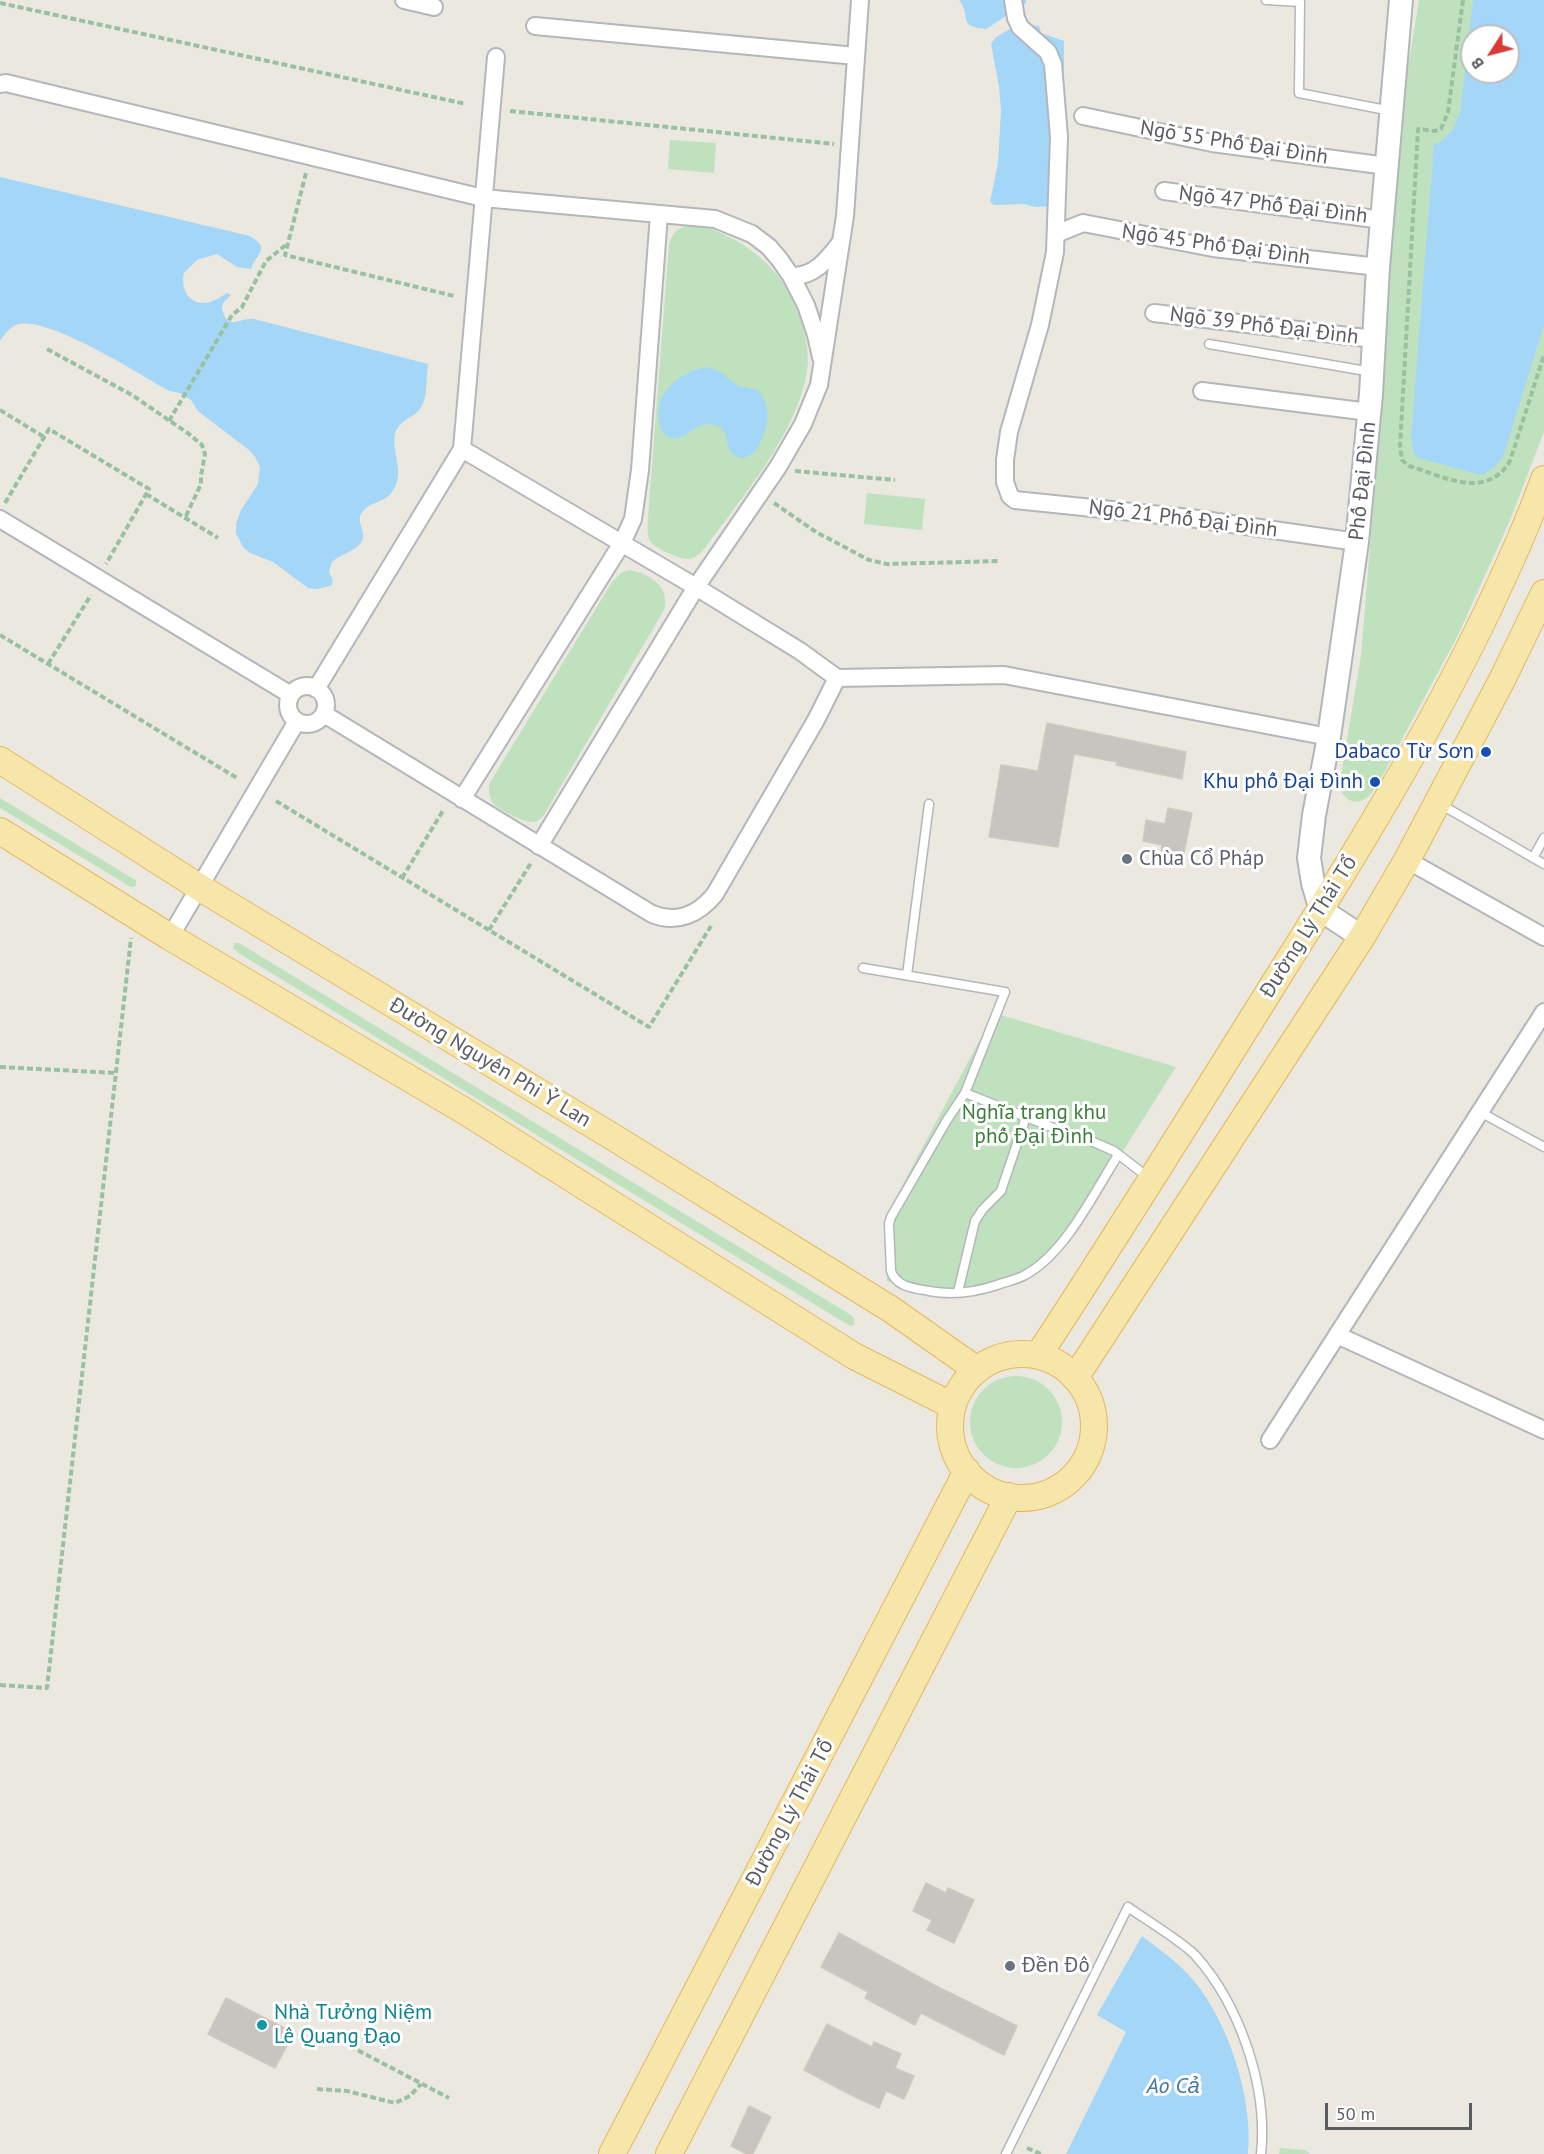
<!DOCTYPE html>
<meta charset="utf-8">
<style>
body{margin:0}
#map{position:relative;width:1544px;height:2154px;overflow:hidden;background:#ebe8e0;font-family:"PT Sans",sans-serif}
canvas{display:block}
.north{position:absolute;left:1460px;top:24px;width:60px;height:60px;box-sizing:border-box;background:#fff;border:2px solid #bdbebf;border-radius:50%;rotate:234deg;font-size:16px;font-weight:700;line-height:24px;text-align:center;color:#595c60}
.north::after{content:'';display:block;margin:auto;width:21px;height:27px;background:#d93c38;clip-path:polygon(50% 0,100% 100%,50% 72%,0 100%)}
.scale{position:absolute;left:1325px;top:2103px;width:147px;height:27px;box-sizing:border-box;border:3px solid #595c60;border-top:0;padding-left:8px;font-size:18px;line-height:21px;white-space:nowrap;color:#595c60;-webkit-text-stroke:4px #fff;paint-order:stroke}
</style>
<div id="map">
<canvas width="1544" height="2154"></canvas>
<div class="north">B</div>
<div class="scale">50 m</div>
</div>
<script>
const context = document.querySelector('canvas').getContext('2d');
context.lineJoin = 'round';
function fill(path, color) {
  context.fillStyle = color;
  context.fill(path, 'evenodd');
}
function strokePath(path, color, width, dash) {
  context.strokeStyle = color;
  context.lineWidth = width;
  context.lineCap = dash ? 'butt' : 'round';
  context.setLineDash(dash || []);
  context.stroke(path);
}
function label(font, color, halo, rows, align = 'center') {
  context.font = font + ' "PT Sans",sans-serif';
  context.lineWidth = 6;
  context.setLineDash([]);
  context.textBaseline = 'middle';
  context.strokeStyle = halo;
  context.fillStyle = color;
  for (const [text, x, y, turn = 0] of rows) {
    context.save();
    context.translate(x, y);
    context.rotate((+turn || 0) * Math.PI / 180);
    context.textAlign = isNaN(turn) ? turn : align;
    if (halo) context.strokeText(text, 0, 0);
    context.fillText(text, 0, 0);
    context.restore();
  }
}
fill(new Path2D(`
 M1419 0H1544V432L1510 520 1458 635 1377 786C1373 791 1369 797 1363 800 1350 806 1339 794 1340 782L1361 656 1383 388 1396 139ZM1472 36H1508V72H1472Z
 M670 140 716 143 714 173 668 169Z
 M700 225C741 239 773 260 793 300 802 321 811 348 807 371 797 434 741 498 705 548 700 553 696 558 689 559 681 560 654 548 650 541 646 534 648 524 648 517L669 245C673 228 684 225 700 225Z
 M867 493 925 499 922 530 864 524Z
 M629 570C649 573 671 587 664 610L544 815C540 819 538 822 532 822 525 823 498 809 493 803 489 797 489 791 489 784L612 582 621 573Z
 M0 798 132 878 136 880V886L131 887 0 808Z
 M235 943H239L851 1315 854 1318V1325L850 1326 240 954 233 948Z
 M994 1013 1176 1067 1060 1251C1032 1279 1010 1288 971 1295 961 1297 949 1299 939 1298 921 1295 903 1288 887 1281L886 1216Z
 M970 1422a46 46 0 1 1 92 0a46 46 0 1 1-92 0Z
 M1280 2148 1305 2150 1310 2154H1279Z`), '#c0e1be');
fill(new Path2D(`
 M959 0H1026V3L986 29C956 27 972 15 959 0Z
 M1473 0H1544V325L1504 454C1499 463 1491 472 1481 475L1418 458 1414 454 1411 437 1434 143H1439L1452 131 1460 113ZM1472 36H1508V72H1472Z
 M1018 24 1039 26 1041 33 1064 41V163L1060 206 1035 207 1024 204 994 205 990 202 998 163 1001 110 999 87 991 44 995 38Z
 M0 177 250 236C271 249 257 252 251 269L237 267 217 254 197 260 184 273C180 290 190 307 210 302 216 300 222 296 227 293L231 295 223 303 222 308C227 333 240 317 254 319L428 364C426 377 428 399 420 409 413 418 400 420 396 431 390 447 402 465 397 482 389 505 375 498 363 511 354 521 367 531 362 541 356 552 340 554 332 562L329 571 333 581 331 586 316 589 308 588 273 562 250 553 243 547 236 533V524L241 510 258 484 260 467 255 457 249 450 198 411 191 400 180 393 169 391C141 375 44 313 16 325 9 328 4 335 0 341Z
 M707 367 719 371 738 386 758 390C764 398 768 406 768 416 767 430 755 468 734 455 726 450 728 437 723 430 702 411 687 442 672 438 666 437 661 431 660 425 651 394 680 371 707 367Z
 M1142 1936C1156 1947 1172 1958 1185 1971 1226 2012 1254 2097 1248 2154H1066L1126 2032 1097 2015Z`), '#a4d7f7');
const building = new Path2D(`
 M1047 723 1186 752 1182 779 1116 765 1117 762 1074 754 1058 847 989 837 1001 765 1038 771Z
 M1168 808 1192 813 1182 863 1160 858 1162 845 1143 841 1146 820 1165 824Z
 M926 1883 946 1893 948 1888 974 1900 954 1943 927 1930 932 1920 913 1911Z
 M839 1933 936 1986 1017 2026 1004 2055 921 2013 915 2025 865 1998 868 1992 821 1967Z
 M226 1998 294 2033 275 2068 208 2034Z
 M827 2024 872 2047 874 2042 901 2054 895 2068 914 2076 904 2099 886 2091 879 2108 851 2095 804 2070Z
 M749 2106 771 2117 753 2154H747L731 2146Z`);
fill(building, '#c8c4c0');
strokePath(building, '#cfc9bf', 1.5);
const lane = new Path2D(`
 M1266 0 1300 2 1299 93 1391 111
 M1209 344 1372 372
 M1440 804 1544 864
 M1533 858 1544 838
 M863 968 1005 992 965 1093 1064 1132 1082 1137 1114 1151 1149 1178
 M907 975 929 804
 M965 1093 947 1120 891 1217 889 1224 891 1271C896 1287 914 1288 929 1291 951 1295 976 1292 997 1285 1005 1282 1015 1280 1023 1276 1064 1256 1094 1193 1118 1155
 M1480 1112 1544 1147
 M958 1292 975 1221 983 1209 1001 1191 1026 1117
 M1006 2154 1128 1907C1146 1920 1180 1940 1195 1955 1240 2005 1268 2087 1261 2154`);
const street = new Path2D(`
 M404 0 434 7
 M1013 0 1016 18 1020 27 1048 52 1053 64 1059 137 1055 252 1040 325 1009 432 1005 460V482L1010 496 1015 500 1190 518 1357 542
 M535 26 856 56
 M0 84 6 83 483 198 715 219 752 234 769 247 780 260 791 276 806 305 816 335 821 357
 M1083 116 1212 143 1387 166
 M1164 191 1382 220
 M1056 234 1083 223 1213 248 1378 267
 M791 276C814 277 827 260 840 243
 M1154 313 1374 339
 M1202 391 1369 412
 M462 449 696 587 800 651 837 678 1004 675 1329 737
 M0 519 291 695
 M288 705a19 19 0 1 1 38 0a19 19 0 1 1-38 0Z
 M316 689 462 449 496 57
 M324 714 652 914C677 924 699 914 715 894L816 720 837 678
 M462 799 622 543 633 519 640 470 659 214
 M539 846 696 587 778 467 803 424 819 385 845 216 860 0
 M1407 860 1544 937
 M170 937 297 721
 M1337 1335 1544 1430
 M1270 1440 1544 1012`);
const secondary = new Path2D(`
 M1362 937 1321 910 1313 883 1309 858 1314 815 1329 737 1357 542 1371 394 1378 267 1401 0`);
const primary = new Path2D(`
 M0 760 199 887 613 1137 892 1310 977 1370
 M0 831 170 937 466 1112 854 1356 953 1406
 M950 1426a72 72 0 1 1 144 0a72 72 0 1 1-144 0Z
 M1038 1356C1120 1231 1199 1104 1278 977 1353 858 1427 737 1488 610 1508 567 1528 524 1544 479
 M1075 1378 1362 937 1407 860 1503 678 1544 593
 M612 2154 967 1471
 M669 2154 1009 1496`);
strokePath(lane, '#b3b6ba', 11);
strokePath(street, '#b3b6ba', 20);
strokePath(secondary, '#b2b5ba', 26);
strokePath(primary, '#e4b860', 28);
strokePath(new Path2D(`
 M1463 0 1448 112 1441 129 1435 131 1418 129 1400 446 1402 460 1409 466C1443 476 1486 501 1510 461L1544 355
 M0 3 466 104
 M510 111 834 144
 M306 173 285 255 454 296
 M47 349 132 395 189 434 202 445 205 454 201 476V484L185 518
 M0 410 44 437
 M169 421 232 315 242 307 266 261 287 244
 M795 471 895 480
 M146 494 218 538
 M5 503 49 429 149 489 106 564
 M774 503 816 532 869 560 887 564 998 561
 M0 635 237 778
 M48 664 91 595
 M276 801 649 1027 711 926
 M402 878 444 809
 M489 930 531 863
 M0 1067 116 1073
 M0 1685 47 1688 131 938
 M342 2042 449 2098
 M317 2089 347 2091 395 2103 410 2096 421 2084
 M1027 2148 1041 2154`), '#99c1a1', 4, [6, 3]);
strokePath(lane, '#fff', 8);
strokePath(street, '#fff', 16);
strokePath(secondary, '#fff', 22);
strokePath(primary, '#f7e6a9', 26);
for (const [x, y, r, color] of [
 [1486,752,6,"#1a4fb4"],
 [1375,782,6,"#1a4fb4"],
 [1127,859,6,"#6b7280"],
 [1010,1966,6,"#6b7280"],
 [262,2025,6,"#0f9aa8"]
]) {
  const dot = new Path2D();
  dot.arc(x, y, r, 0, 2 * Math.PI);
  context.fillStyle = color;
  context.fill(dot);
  strokePath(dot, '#fff', 2);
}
label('21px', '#595c60', '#fff', [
 ["Ngõ 55 Phố Đại Đình",1234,143,9],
 ["Ngõ 47 Phố Đại Đình",1273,205,7],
 ["Ngõ 45 Phố Đại Đình",1216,245,8],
 ["Ngõ 39 Phố Đại Đình",1264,326,7],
 ["Phố Đại Đình",1363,481,-84],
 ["Ngõ 21 Phố Đại Đình",1183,519,7],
 ["Đường Lý Thái Tổ",1309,927,-58],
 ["Đường Nguyên Phi Ỷ Lan",490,1063,31],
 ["Đường Lý Thái Tổ",790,1813,-62]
]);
label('21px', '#164399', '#fff', [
 ["Dabaco Từ Sơn",1474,752],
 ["Khu phố Đại Đình",1363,782]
], 'right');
label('21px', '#5b616d', '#fff', [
 ["Chùa Cổ Pháp",1139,859],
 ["Đền Đô",1022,1966]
], 'left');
label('21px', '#3b7d3b', '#fff', [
 ["Nghĩa trang khu",1034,1113],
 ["phố Đại Đình",1034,1137]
]);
label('21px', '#0d838f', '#fff', [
 ["Nhà Tưởng Niệm",274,2013],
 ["Lê Quang Đạo",274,2037]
], 'left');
label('italic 22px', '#4479a6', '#fff', [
 ["Ao Cả",1173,2087]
]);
</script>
